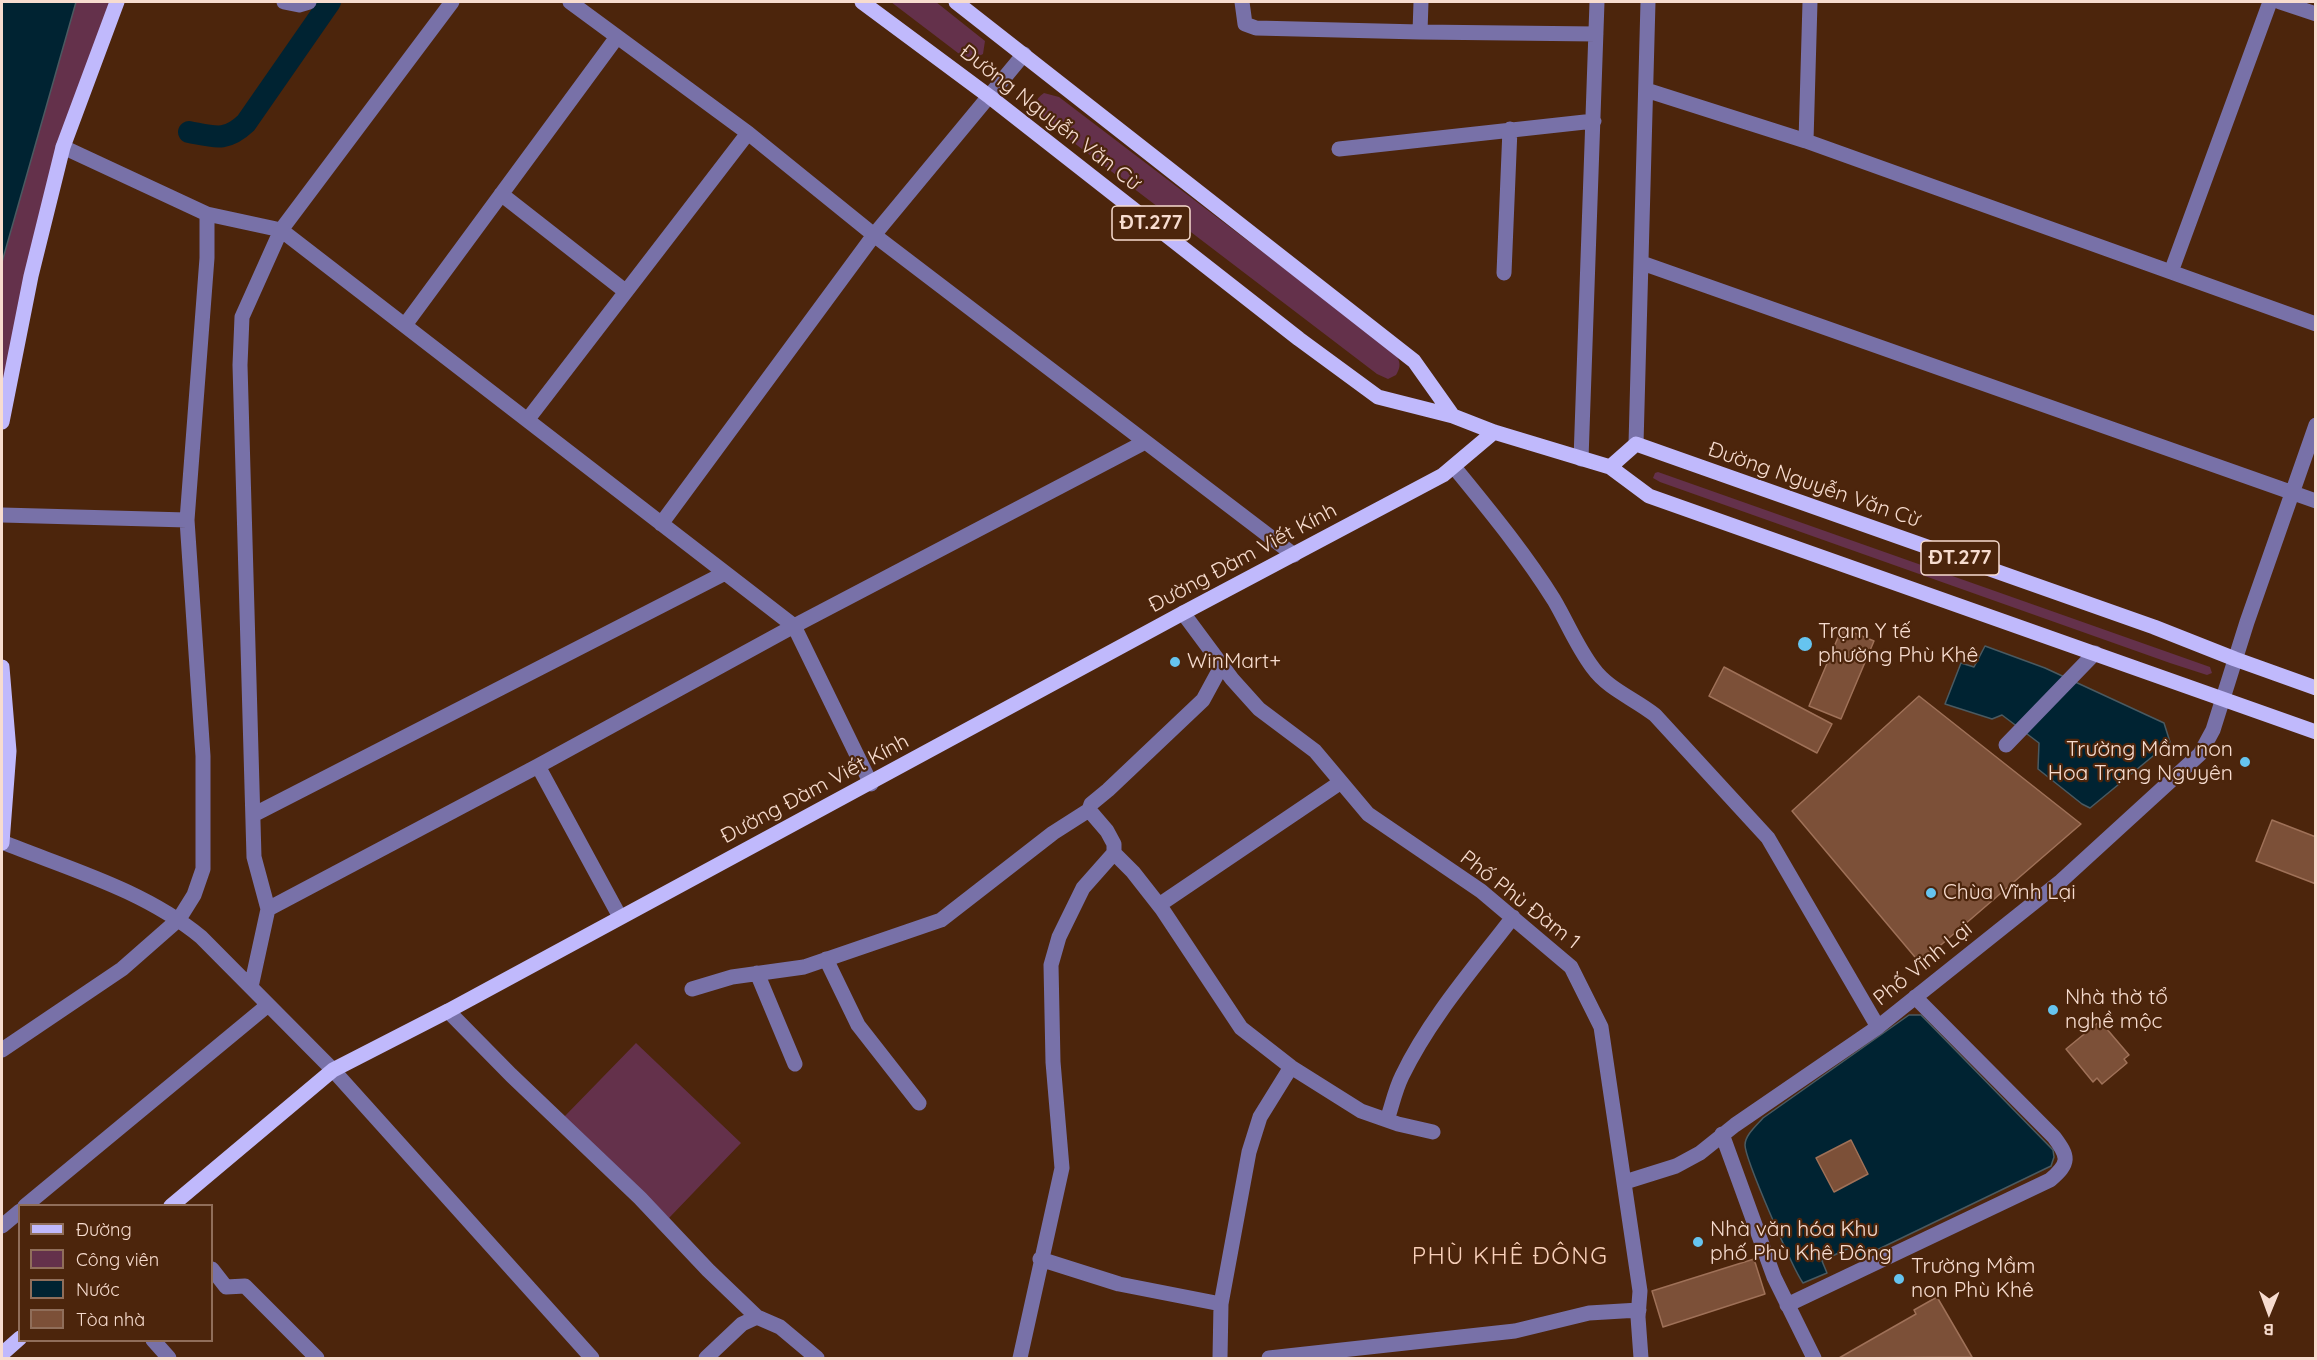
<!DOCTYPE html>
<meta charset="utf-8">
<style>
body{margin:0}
#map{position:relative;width:2317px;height:1360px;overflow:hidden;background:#4c250c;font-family:Quicksand,sans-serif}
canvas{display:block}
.frame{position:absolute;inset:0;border:3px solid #f7dccf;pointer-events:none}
.legend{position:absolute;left:18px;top:1204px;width:195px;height:138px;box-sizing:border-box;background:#4c250c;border:2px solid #906e5a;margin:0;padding:8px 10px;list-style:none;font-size:18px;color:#f7dccf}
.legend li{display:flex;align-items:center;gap:12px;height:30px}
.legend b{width:30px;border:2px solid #906e5a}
.north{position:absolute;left:2239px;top:1282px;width:60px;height:60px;-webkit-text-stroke:4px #4c250c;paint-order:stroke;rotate:181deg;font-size:16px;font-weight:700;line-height:24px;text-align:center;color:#f7dccf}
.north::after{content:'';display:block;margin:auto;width:21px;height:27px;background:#f7dccf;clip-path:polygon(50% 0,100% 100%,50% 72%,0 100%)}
</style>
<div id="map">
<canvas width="2317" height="1360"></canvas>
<div class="frame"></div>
<ul class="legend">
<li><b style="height:8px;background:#c0b9fc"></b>Đường</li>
<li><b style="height:16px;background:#64314b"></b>Công viên</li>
<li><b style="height:16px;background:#002332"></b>Nước</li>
<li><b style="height:16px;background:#7c5038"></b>Tòa nhà</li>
</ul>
<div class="north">B</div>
</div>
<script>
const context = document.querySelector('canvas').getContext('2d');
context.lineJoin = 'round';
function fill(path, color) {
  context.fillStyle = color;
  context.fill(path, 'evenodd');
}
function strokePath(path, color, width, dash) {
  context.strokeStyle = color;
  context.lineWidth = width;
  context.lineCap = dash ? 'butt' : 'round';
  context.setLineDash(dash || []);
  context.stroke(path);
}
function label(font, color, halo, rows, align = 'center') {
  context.font = font + ' Quicksand,sans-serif';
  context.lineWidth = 4.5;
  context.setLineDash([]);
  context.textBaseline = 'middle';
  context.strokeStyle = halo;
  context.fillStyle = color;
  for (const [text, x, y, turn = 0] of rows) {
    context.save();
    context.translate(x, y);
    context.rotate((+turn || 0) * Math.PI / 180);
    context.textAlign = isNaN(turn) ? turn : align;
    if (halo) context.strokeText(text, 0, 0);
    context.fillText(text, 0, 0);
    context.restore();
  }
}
fill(new Path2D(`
 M76 2H117L63 147 2 422V262Z
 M891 2H936L985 41 983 54 973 59 958 53Z
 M1044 93 1059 97 1390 349C1399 358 1403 364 1396 375L1388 379 1377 374 1040 117C1034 108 1034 99 1044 93Z
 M1658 472 2210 667 2212 673 2207 675 2170 663 1660 482 1653 478 1655 473Z
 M636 1043 741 1143 669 1218 564 1117Z`), '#64314b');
const water = new Path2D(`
 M2 2H76L2 262Z
 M1985 646 2045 668 2164 723 2170 742 2090 808 2082 804 2038 769 2039 743 2002 715 1992 719 1945 704 1961 663 1974 667Z
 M1909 1015H1921L2053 1150 2054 1157 2051 1166 1856 1260 1849 1248 1822 1261 1827 1273 1803 1283C1793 1269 1745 1159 1745 1145 1745 1135 1757 1125 1763 1118Z`);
fill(water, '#002332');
strokePath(water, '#4a5a61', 1.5);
strokePath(new Path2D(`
 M189 132C215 137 226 142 246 123L330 2`), '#002332', 22);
const building = new Path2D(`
 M1842 628 1874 641 1841 719 1809 706Z
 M1724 667 1832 724 1817 753 1709 696Z
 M1919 696 2081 824 1920 963 1792 811Z
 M2272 820 2316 837V884L2256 861Z
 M2100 1021 2129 1055 2124 1059 2127 1063 2102 1084 2097 1078 2093 1082 2066 1049Z
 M1851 1140 1868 1174 1834 1192 1816 1158Z
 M1754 1259 1765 1294 1663 1327 1652 1291Z
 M1937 1297 1972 1357 1839 1358 1916 1314 1914 1310Z`);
fill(building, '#7c5038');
strokePath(building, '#9f7158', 1.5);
strokePath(new Path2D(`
 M284 2 299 5 309 2
 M570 2 748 133 874 235 1294 555
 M1242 2 1245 24 1256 28 1420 32
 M1421 2 1420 32 1596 34
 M2280 2 2316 14
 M1646 90 1806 141 2316 324
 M1806 141 1810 2
 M63 147 207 214
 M1339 149 1594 121
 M501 194 625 291
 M1642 263 2316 501
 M2171 272 2270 2
 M1504 273 1510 129
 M405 325 617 37
 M528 419 748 133
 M1636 444 1648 2
 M1581 459 1597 2
 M1454 467C1489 510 1524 552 1554 600 1567 622 1577 647 1593 668 1608 689 1635 699 1655 715L1768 838 1878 1027
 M2 515 187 520
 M661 524 874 235 1024 54
 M1183 613 1232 679 1259 709 1315 751 1368 814 1481 891 1571 967 1601 1027 1640 1291 1638 1317 1641 1358
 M2006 745 2095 653
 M538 766 620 917
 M253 815 725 573
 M2 842C69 869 144 890 201 937L333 1070 592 1358
 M1114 853 1133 872 1162 909 1241 1028 1291 1067 1361 1111 1398 1124 1433 1132
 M1159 905 1341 782
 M268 909 538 766 794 626 1145 442
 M826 959 858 1025 919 1103
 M757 973 795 1064
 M251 987 268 909 254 857 240 365 242 317 281 230 452 2
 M692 989 732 977 804 967 941 920 1053 833 1089 810
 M448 1011 511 1075 640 1198 708 1270 757 1317 780 1327 817 1358
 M2 1050 122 969 179 919 194 895 203 869V756L187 520 207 258V214L281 230 794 626 871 784
 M1387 1120C1392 1106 1395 1090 1402 1076 1430 1018 1474 968 1513 917
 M1722 1134 1774 1277 1814 1358
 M1625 1182 1676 1166 1700 1153 1735 1125 1878 1027 2061 881 2200 754 2213 730 2247 622 2316 425
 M25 1206 268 1005
 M2 1226 20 1211
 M1040 1259 1119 1284 1221 1304
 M212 1269 226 1287 245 1286 317 1358
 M1787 1305 2050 1180C2070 1163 2069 1157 2054 1137L1915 997
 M153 1340 169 1358
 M706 1358 742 1324 757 1317
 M1020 1358 1062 1168 1053 1062 1051 965 1059 937 1083 888 1114 853V844L1107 831 1089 810 1091 804 1108 790 1203 700 1222 665
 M1220 1358 1221 1304 1249 1152 1260 1117 1291 1067
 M1269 1358 1515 1331 1589 1313 1639 1310`), '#7871a8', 15);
strokePath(new Path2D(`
 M862 2 990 97 1299 339 1378 397 1453 416 1494 432 1610 467 1649 496 2316 732
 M956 2 1414 361 1453 416
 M2 422 31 276 63 147 117 2
 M1610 467 1636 444 2154 627 2235 659 2316 688
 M2 667 9 751 2 843
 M171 1206 333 1070 448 1011 1183 613 1443 475 1494 432
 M2 1354 20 1338`), '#c0b9fc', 15);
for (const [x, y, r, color] of [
 [1805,644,8,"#66c4ef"],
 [1175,662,6,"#66c4ef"],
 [2245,762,6,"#66c4ef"],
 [1931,893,6,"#66c4ef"],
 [2053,1010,6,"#66c4ef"],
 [1698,1242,6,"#66c4ef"],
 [1899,1279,6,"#66c4ef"]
]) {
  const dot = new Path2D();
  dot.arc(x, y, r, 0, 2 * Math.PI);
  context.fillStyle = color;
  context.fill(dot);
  strokePath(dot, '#4c250c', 2);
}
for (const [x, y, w] of [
 [1151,223,78],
 [1960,558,78]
]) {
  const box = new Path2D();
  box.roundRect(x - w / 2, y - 17, w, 34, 4.5);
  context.fillStyle = '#4c250c';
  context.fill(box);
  strokePath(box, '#f7dccf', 1.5);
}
label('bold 20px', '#f7dccf', null, [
 ["ĐT.277",1151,223],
 ["ĐT.277",1960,558]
]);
label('21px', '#f7dccf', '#4c250c', [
 ["Đường Nguyễn Văn Cừ",1050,118,38],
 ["Đường Nguyễn Văn Cừ",1814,485,19],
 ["Đường Đàm Viết Kính",1243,558,-28],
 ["Đường Đàm Viết Kính",815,789,-28],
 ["Phố Phù Đàm 1",1520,900,38],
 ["Phố Vĩnh Lại",1923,964,-39]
]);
label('21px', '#f7dccf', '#4c250c', [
 ["Trạm Y tế",1818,632],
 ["phường Phù Khê",1818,656],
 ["WinMart+",1187,662],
 ["Trường Mầm non",2233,750,"right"],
 ["Hoa Trạng Nguyên",2233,774,"right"],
 ["Chùa Vĩnh Lại",1943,893],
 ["Nhà thờ tổ",2065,998],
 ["nghề mộc",2065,1022],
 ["Nhà văn hóa Khu",1710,1230],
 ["phố Phù Khê Đông",1710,1254],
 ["Trường Mầm",1911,1267],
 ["non Phù Khê",1911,1291]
], 'left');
context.letterSpacing = '1.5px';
label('24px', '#f9d0ba', '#4c250c', [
 ["PHÙ KHÊ ĐÔNG",1510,1257]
]);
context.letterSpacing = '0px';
</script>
